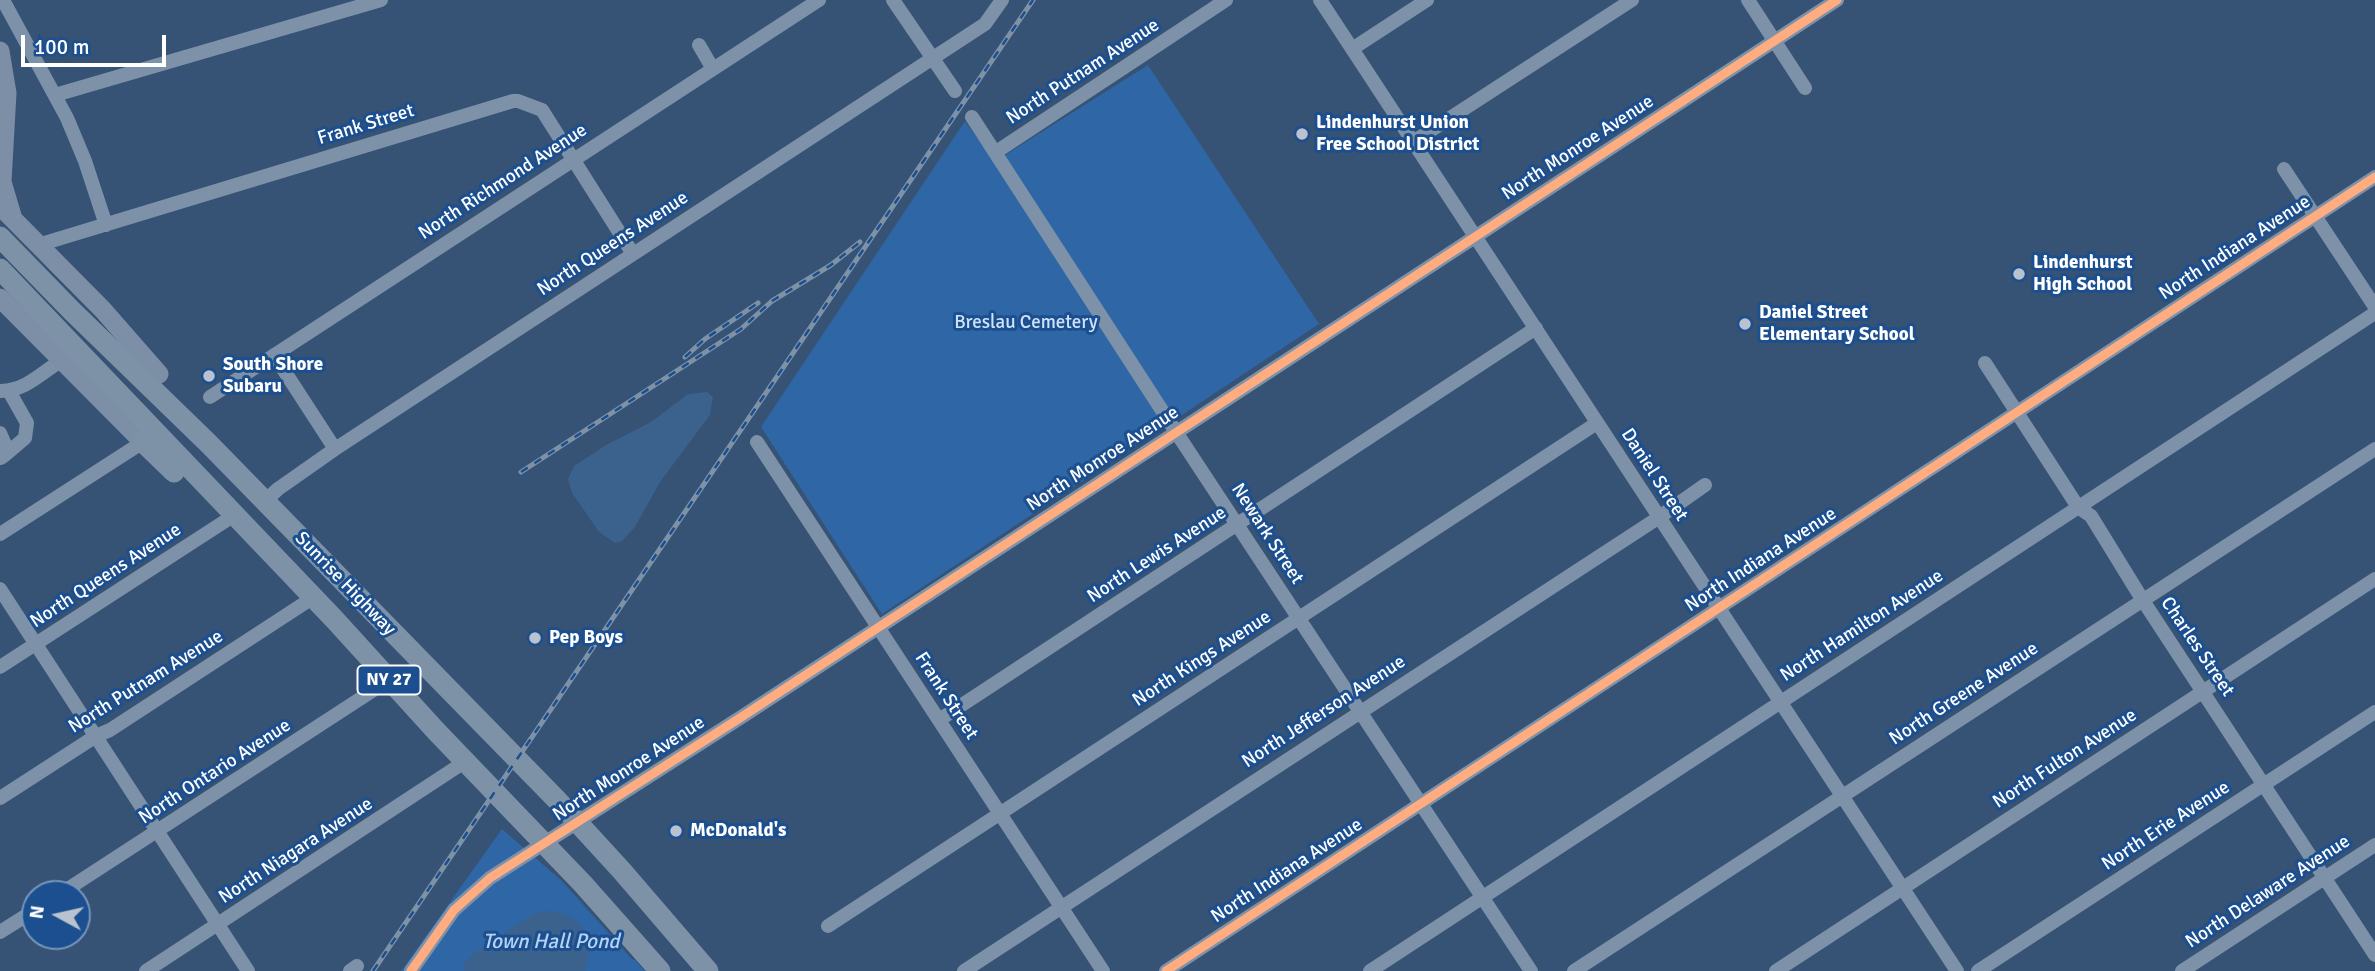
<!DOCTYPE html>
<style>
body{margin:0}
#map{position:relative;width:2375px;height:971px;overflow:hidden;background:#365274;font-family:Signika,sans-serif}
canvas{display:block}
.north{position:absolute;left:21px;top:880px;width:70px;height:70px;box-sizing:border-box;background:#1b4f8f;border:2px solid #7695bc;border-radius:50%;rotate:278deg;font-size:19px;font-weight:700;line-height:28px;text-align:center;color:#fff}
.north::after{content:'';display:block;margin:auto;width:24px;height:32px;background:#b9c2ce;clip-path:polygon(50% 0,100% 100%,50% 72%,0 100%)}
.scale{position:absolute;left:21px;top:35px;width:145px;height:32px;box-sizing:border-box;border:4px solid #fff;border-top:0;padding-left:9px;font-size:21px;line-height:24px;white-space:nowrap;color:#fff;-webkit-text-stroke:5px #1b4f8f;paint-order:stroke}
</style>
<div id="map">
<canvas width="2375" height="971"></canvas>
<div class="north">N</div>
<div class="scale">100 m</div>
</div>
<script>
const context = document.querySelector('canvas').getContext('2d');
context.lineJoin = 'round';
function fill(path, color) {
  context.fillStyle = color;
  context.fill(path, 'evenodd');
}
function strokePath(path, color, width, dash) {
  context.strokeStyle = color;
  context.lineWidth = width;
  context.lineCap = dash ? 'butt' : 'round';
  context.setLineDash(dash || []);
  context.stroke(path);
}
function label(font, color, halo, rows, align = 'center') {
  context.font = font + ' Signika,sans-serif';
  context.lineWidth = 6;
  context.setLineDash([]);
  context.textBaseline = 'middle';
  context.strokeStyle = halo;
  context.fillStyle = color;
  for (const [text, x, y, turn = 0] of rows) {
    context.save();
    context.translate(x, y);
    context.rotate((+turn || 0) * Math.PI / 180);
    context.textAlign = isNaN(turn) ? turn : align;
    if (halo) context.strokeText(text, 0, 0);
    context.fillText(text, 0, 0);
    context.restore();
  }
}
fill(new Path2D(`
 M1148 65 1319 324 882 614 761 427 965 121 994 162Z
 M502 829 562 881 632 959 635 960 645 971H401Z`), '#2f66a5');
fill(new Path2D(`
 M707 392 713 397 710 415 660 482 635 527 622 541 615 543 599 532 572 493 568 479 574 466 606 445 651 422 688 394Z
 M550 911C584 915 596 940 585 971H465L463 964 473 954 535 913Z`), '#3b618d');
strokePath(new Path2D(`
 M3 0 67 118 85 161 106 225
 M893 0 955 91
 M1320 0 1957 971
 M1748 0 1805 88
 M699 45 713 69
 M1352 49 1427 0
 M55 95 381 0
 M972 117 1176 432 1531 971
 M1413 142 1632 0
 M996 152 1226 0
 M2284 169 2375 307
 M38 245 513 101H518L542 110 633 254
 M274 355 335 449
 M1985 363 2078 507 2091 516 2142 599 2375 955
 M1 391C27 390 41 373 62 360
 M210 397 819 0
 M0 433 7 449 5 455 1 458
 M757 442 1103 971
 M5 455 25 438 27 423 9 391
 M265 501 278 489 335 449 985 24 1002 0
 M0 534 143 442
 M0 589 248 971
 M0 667 233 516
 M939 720 1536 328
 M0 798 96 736 110 730 314 597
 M60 894 389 680
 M828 926 1597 423
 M0 932 35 910
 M146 971 466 761
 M350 971 357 966
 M411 971 454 910 490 878 743 716 1837 0
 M964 971 1658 518 1705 485
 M1166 971 2375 177
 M1370 971 2375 313
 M1574 971 2375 449
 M1776 971 2375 579
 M1978 971 2375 712
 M2182 971 2375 845`), '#7d92a8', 14);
strokePath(new Path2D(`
 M0 51 7 93 2 182 13 219
 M0 206 103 310 159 374
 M0 298 143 442`), '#7d8ea7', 19);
strokePath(new Path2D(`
 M0 237 72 311 209 444 556 799 622 871 708 971
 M0 269 335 620 436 731 583 884 660 971
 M143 442 174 472`), '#7e92a7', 21);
const rail = new Path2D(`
 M685 357 705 339 758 303
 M521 472 741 329 772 301 831 265 860 242
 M373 971 1033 0`);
strokePath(rail, '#7e92a7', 5);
strokePath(rail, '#1b4f8f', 2.5, [8]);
strokePath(new Path2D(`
 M411 971 454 910 490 878 743 716 1837 0
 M1166 971 2375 177`), '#ffac80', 9);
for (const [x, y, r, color] of [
 [1302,134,7,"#b9c2ce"],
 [2019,274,7,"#b9c2ce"],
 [1745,324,7,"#b9c2ce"],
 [209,376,7,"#b9c2ce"],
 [535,638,7,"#b9c2ce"],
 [676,831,7,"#b9c2ce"]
]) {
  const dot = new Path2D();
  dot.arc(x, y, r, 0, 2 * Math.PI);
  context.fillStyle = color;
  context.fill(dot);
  strokePath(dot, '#1b4f8f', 2.5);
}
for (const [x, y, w] of [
 [389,680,63]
]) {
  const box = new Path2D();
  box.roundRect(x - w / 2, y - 14.5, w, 29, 5);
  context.fillStyle = '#1b4f8f';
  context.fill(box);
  strokePath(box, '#fff', 2);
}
label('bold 18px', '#fff', null, [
 ["NY 27",389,680]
]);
label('19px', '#fff', '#1b4f8f', [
 ["North Putnam Avenue",1083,72,-33],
 ["Frank Street",366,125,-17],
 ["North Monroe Avenue",1578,148,-33],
 ["North Richmond Avenue",503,182,-33],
 ["North Queens Avenue",613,244,-33],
 ["North Indiana Avenue",2235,248,-33],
 ["North Monroe Avenue",1103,459,-33],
 ["Daniel Street",1654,475,57],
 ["Newark Street",1267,534,57],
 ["North Lewis Avenue",1157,555,-33],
 ["North Indiana Avenue",1761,560,-33],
 ["North Queens Avenue",106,576,-33],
 ["Sunrise Highway",345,584,46],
 ["North Hamilton Avenue",1862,626,-33],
 ["Charles Street",2197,647,56],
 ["North Kings Avenue",1202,659,-33],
 ["North Putnam Avenue",146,682,-32],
 ["North Greene Avenue",1964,694,-33],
 ["Frank Street",946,696,57],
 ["North Jefferson Avenue",1324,712,-33],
 ["North Fulton Avenue",2065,759,-33],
 ["North Monroe Avenue",629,769,-33],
 ["North Ontario Avenue",215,772,-33],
 ["North Erie Avenue",2166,826,-33],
 ["North Niagara Avenue",296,851,-33],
 ["North Indiana Avenue",1287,871,-33],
 ["North Delaware Avenue",2268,892,-33]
]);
label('bold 19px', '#fff', '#1b4f8f', [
 ["Lindenhurst Union",1316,123],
 ["Free School District",1316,145],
 ["Lindenhurst",2033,263],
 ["High School",2033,285],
 ["Daniel Street",1759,313],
 ["Elementary School",1759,335],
 ["South Shore",223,365],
 ["Subaru",223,387],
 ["Pep Boys",549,638],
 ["McDonald's",690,831]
], 'left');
label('19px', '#cfe3fa', '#1b4f8f', [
 ["Breslau Cemetery",1026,323]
]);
label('italic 21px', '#b5d3f5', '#1b4f8f', [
 ["Town Hall Pond",551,942]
]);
</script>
